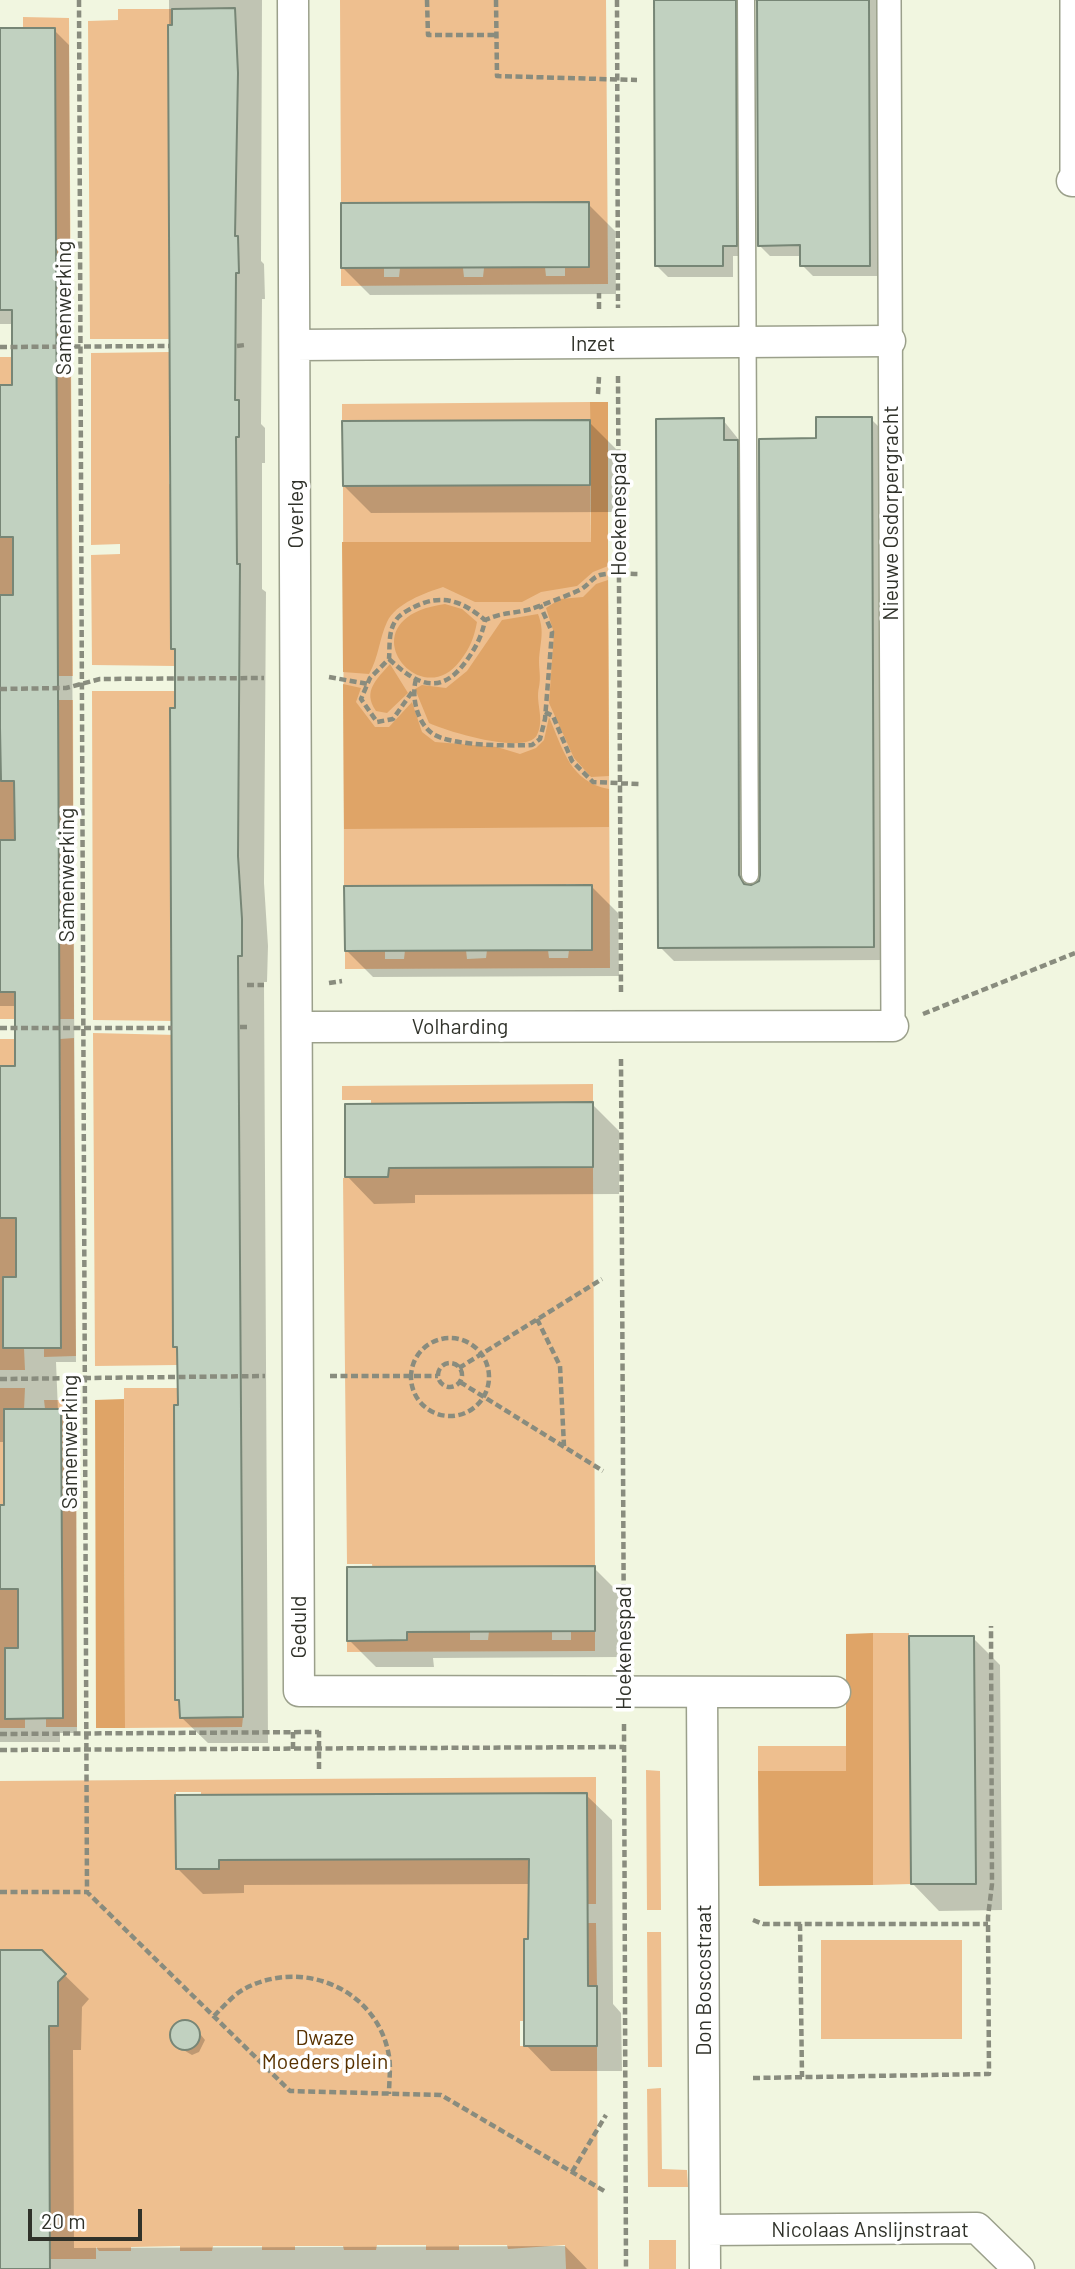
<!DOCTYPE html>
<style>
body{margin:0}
#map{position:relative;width:1075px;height:2269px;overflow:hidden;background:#f1f6e0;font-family:Barlow,sans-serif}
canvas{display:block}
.scale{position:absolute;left:28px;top:2209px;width:114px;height:32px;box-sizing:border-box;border:4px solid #30322a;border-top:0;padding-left:9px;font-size:21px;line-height:24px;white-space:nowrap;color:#30322a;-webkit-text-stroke:5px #fff;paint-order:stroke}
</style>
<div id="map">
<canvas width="1075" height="2269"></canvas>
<div class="scale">20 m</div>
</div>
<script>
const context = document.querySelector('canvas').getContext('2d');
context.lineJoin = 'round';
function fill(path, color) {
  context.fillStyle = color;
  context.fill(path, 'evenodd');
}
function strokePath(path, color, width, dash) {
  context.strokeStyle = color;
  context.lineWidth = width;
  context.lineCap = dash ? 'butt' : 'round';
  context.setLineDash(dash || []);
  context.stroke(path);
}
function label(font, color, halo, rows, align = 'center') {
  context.font = font + ' Barlow,sans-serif';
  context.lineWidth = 7;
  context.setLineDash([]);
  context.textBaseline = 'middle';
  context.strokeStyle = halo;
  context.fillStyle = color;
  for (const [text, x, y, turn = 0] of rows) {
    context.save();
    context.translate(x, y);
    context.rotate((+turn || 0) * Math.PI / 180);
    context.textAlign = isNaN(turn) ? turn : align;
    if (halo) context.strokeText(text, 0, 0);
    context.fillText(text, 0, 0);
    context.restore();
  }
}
fill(new Path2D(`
 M340 0H606L608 284 341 286V268H384V277H399L400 268H463L464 277H483L484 268 545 267 546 276H565V267H589V203H341Z
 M118 9H172V25L168 26V75L172 107H168V157H172L173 189 168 190V239L173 240 169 271V321H173V339H90L88 21 118 20Z
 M23 17 69 18 71 336 56 337 55 28H23Z
 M169 352V403H173L174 434 169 435V484L174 485V516L170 517V567H174V598H170L171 648 175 649V666L92 665 91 555 120 554V544L91 545V353Z
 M0 357H12L14 595 0 649Z
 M57 357H71L73 676H26L58 666Z
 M590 402V420L342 421V404Z
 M590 485 591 541 608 542 610 968 345 969V951L385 950V959H404L405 950H466L467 959 486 958 487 950H548L549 958H568L569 950 592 949V885L566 884 565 889H534V885H484L483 889H452V885H402V890L344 886 343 486Z
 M92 691H175V708H170L177 1021 93 1020Z
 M27 700H73L74 1019H59L58 710Z
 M0 728 14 781 15 1019H0Z
 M93 1033 177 1035 173 1347H177V1365L95 1366Z
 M74 1038 76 1356 44 1357V1348L61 1347 60 1039Z
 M0 1039H15L16 1277H3V1347L24 1348 25 1370H0Z
 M593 1084V1102L387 1104 371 1108V1100H342V1086Z
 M593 1167 595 1566 373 1572 372 1564H347L343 1178 388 1177 389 1168Z
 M0 1388H25L24 1410H4V1480H18V1648H5V1718L25 1719V1728H0Z
 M124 1388H179V1405L174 1406 175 1699 179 1700 180 1717H243L242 1727 125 1728Z
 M44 1400H76L77 1727H46V1718H63L61 1409H45Z
 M489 1631H552V1640H571V1631H595V1651L347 1652V1641L407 1640V1632H470V1640H488Z
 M873 1633H909L911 1884 873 1885Z
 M758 1746H846V1771H758Z
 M646 1770 660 1771 661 1910H647Z
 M596 1777V1904H587V1793L201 1800V1792H176V1868L219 1869V1860L536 1859 528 1939H524V1988L529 2021H520V2046H597L598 2269H566L565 2245 508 2249 507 2245H459V2250H426V2245H377L376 2250H344L343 2246H295V2250H262V2246H213L212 2251H180V2246L131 2247V2251H99L96 2247V2259H50L49 2026H58V1982L66 1974 42 1950 27 1965 11 1950H0V1781Z
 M588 1923H596L597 1986H588Z
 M647 1932H661L662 2067H648Z
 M821 1940H962V2039H821Z
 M661 2088 662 2169 687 2170 688 2187H648L647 2089Z
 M649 2240H676V2269H649Z`), '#eebf8f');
fill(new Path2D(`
 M590 402H608V566L593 572 577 586 541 592 522 602H475L443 587C425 593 396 603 387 622 379 639 379 657 369 674L343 672 342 542H591Z
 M608 580 609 776 591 777 574 758 549 703 554 633 546 608 560 599 583 597 596 584Z
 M445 604 462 609 477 622C474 638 470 648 460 661 419 716 343 618 445 604Z
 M538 614C545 632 540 642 539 661 539 671 541 677 539 687 535 703 545 718 537 735 526 756 446 731 429 723L415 689 422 685 446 688 467 671 502 620Z
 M390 664 408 693 387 713 376 711C362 691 377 679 390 664Z
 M343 684 361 688 356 702 375 727H389L412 702 422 732 435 742 497 747 520 754 536 748 544 740 549 717C563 749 570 782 609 789V827L344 829Z
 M124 1399 125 1728H96L95 1400Z
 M873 1633V1885L759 1886 758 1771H846V1634Z`), '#dfa467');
fill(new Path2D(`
 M169 0H262L261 261 264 264 265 299H262L261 424 265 428V463H262V589L266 592 264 883 268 946 267 982H264L268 1743H208L181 1717V1703L177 1699 179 1407V1351L175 1346 177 652 172 648Z
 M656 0H757L748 5 747 256H733V277H668L657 266Z
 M758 0H879L880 276H813L802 265V256H770L759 245Z
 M0 30H54L69 45 76 1362H56L58 1411 76 1426 77 1733H60V1742H0V1507H6V1442H0V1068H17V1006H0V386L14 387V324H0Z
 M588 204 615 231 616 294 370 295 343 268Z
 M871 419 885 433 887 960 674 961 660 947 723 420 751 455 753 886H756L762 875 818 440Z
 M589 422 616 449V512L371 513 344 486Z
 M591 886 618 913 619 976 373 977 346 950Z
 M592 1104 619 1131V1194L415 1195V1203L374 1204 347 1176Z
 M594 1568 621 1595V1657L433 1658 434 1667H376L349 1640Z
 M973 1638 1000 1665 1002 1910 939 1911 912 1883Z
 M586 1795 612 1820 613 2004 621 2013 622 2071H551L526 2045 530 1884 244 1885V1893L203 1894 177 1868V1797Z
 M0 1952H41L89 1999 82 2007 81 2050H73L74 2248 565 2246 587 2269H0Z
 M180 2023 193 2025 205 2040 199 2052 192 2055 175 2045 174 2027Z`), '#0003');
const building = new Path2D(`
 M654 0H736L737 246H723V266H655Z
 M757 0H869L870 266H800V245L758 246Z
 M235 8 238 73 235 236H238L239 273H236L235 400H239V437H236L237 564H240L238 856 242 919V956H238L243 1717 180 1718 179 1700H175L174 1405H178L177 1347H173L170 708H175V649H171L168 25H172V9Z
 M0 28H55L61 1348H3V1277H16V1218H0V1066H15V992H0V840H15L14 781H1L0 728V595H13V537H0V385H12V310H0Z
 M589 202V267L341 268V203Z
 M816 417H872L874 947 658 948 656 419 724 418V440H738L739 875 744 884 751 885 759 881 760 875 759 439 816 438Z
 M590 420V485L343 486 342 421Z
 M592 885V950L345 951 344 886Z
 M593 1102V1167L389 1168 388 1177H345V1104Z
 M4 1409H61L63 1718 5 1719V1648H18V1589H0V1505H4Z
 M595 1566V1631L407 1632V1640L347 1641V1567Z
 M909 1636H974L976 1884H911Z
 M587 1793 588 1986H597V2046H524V1939H528L529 1859 219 1860V1869H176L175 1795Z
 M0 1950H42L66 1974 58 1982V2026H49L50 2269H0Z
 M170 2035a15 15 0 1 1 30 0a15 15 0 1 1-30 0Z`);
fill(building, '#c1d1c0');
strokePath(building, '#778676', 2);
const service = new Path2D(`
 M746 0 750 875`);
const pedestrian = new Path2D(`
 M889 0 893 1026
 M1072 0V181`);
const minor = new Path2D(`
 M293 0 299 1691 835 1692
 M1072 181H1075
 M295 345 890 341
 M299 1027 893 1026
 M702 1692 705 2269
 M705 2230 977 2228 1019 2269`);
strokePath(service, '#9ba08b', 19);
strokePath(pedestrian, '#9ba08b', 26);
strokePath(minor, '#9ba08b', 33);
strokePath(new Path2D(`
 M79 0 87 1892 290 2091 441 2095 606 2192
 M427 0 428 35H496
 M496 0 497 76 637 80
 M617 0 618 308
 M599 309V293
 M237 346 245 345
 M0 347 169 346
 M618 376 621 994
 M598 394 599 377
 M389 659C417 685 441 697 467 660 476 647 482 636 485 620 504 612 510 614 527 610 533 609 580 591 583 588 590 583 592 578 600 575 612 572 627 574 639 574
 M329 677 368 684
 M416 679C411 697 417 723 433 734 452 746 509 746 532 745L540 739 545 719 552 632 540 605
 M0 689 66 688 100 679 264 678
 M412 692 393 719 377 722 361 699 370 678 389 659C390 647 388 631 396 620 399 615 408 610 414 607 442 593 462 601 485 620
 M545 712 553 716 572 761 593 782 639 784
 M329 983 342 981
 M247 985H264
 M923 1014 1075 953
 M240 1027H248
 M0 1028H172
 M621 1059 624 1659
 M537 1319 560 1366 564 1446
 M411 1377a39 39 0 1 1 78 0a39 39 0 1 1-78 0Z
 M438 1375a12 12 0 1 1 24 0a12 12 0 1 1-24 0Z
 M459 1368 602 1279
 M330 1376H438
 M0 1379 265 1376
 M460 1382 603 1471
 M624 1724 626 2269
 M0 1734 319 1732
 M293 1749V1732
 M0 1750 624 1747
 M319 1769V1731
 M0 1892H87
 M753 1920 763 1924H988
 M800 1924 802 2077
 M214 2016C224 2006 234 1994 246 1988 304 1958 378 1990 389 2056 391 2068 389 2082 389 2094
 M753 2078 989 2074 988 1917 992 1884 991 1626
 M572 2172 606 2115`), '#898c7e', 4.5, [7, 3.5]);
strokePath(service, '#fff', 16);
strokePath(pedestrian, '#fff', 23);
strokePath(minor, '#fff', 30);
label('21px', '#30322a', '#fff', [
 ["Samenwerking",64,308,-90],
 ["Inzet",593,344],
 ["Nieuwe Osdorpergracht",891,513,-90],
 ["Overleg",296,514,-90],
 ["Hoekenespad",619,514,-90],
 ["Samenwerking",67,875,-90],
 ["Volharding",460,1027],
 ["Samenwerking",70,1442,-90],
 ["Geduld",299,1627,-90],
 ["Hoekenespad",624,1648,-90],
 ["Don Boscostraat",704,1980,-90],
 ["Nicolaas Anslijnstraat",870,2230]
]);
label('21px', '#583200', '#fff', [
 ["Dwaze",325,2038],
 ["Moeders plein",325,2062]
]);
</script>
